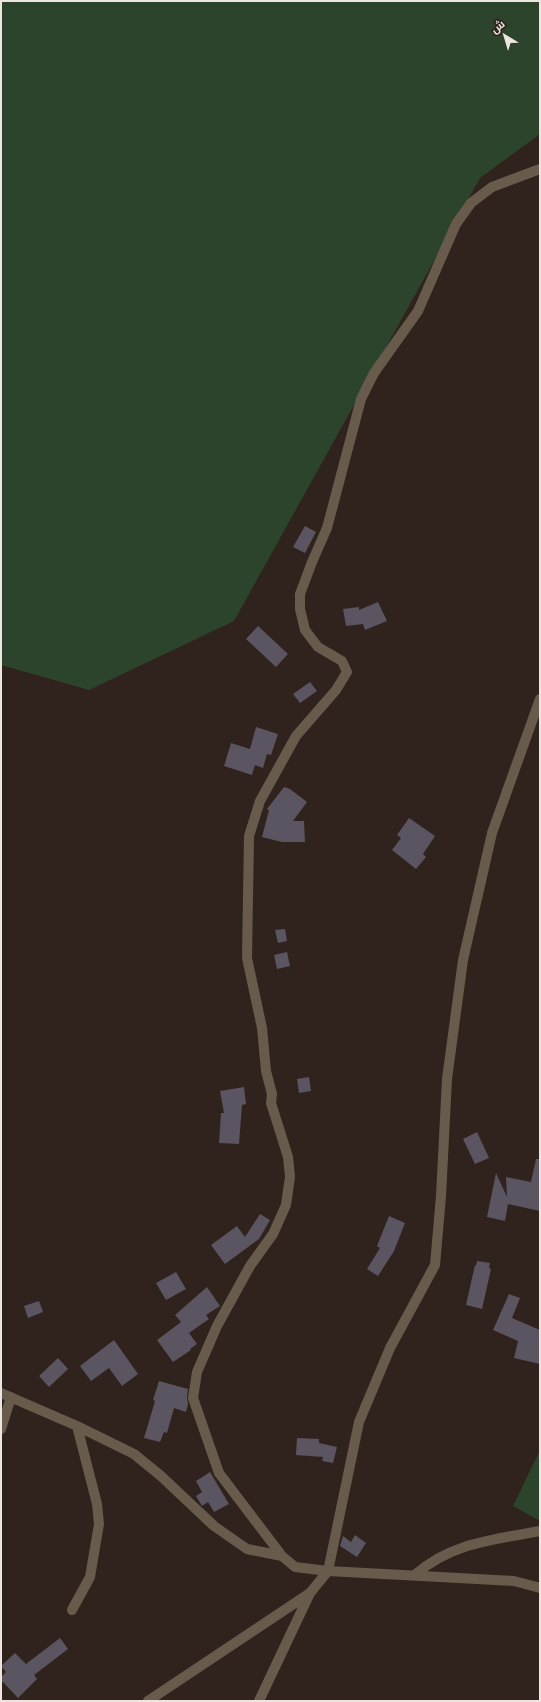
<!DOCTYPE html>
<meta charset="utf-8">
<style>
body{margin:0}
#map{position:relative;width:541px;height:1702px;overflow:hidden;background:#30231d;font-family:Ubuntu,Cairo,sans-serif}
canvas{display:block}
.frame{position:absolute;inset:0;border:2px solid #eee5e0;pointer-events:none}
.north{position:absolute;left:485px;top:16px;width:40px;height:40px;-webkit-text-stroke:3px #30231d;paint-order:stroke;rotate:322deg;font-size:11px;font-weight:700;line-height:16px;text-align:center;color:#eee5e0}
.north::after{content:'';display:block;margin:auto;width:14px;height:18px;background:#eee5e0;clip-path:polygon(50% 0,100% 100%,50% 72%,0 100%)}
</style>
<div id="map">
<canvas width="541" height="1702"></canvas>
<div class="frame"></div>
<div class="north">ش</div>
</div>
<script>
const context = document.querySelector('canvas').getContext('2d');
context.lineJoin = 'round';
function fill(path, color) {
  context.fillStyle = color;
  context.fill(path, 'evenodd');
}
function strokePath(path, color, width, dash) {
  context.strokeStyle = color;
  context.lineWidth = width;
  context.lineCap = dash ? 'butt' : 'round';
  context.setLineDash(dash || []);
  context.stroke(path);
}
fill(new Path2D(`
 M1 1H540V134L480 178 234 621 89 690 1 665Z
 M540 1450V1521L513 1506Z`), '#2d442c');
fill(new Path2D(`
 M305 526 316 532 305 553 293 547Z
 M378 602 387 621 365 630 363 624 346 626 343 609 359 607V610Z
 M258 626 288 654 276 667 246 639Z
 M310 682 317 691 300 703 293 694Z
 M256 727 278 734 271 755 267 754 263 768 255 765 252 775 224 766 231 743 250 749Z
 M284 787 290 789 307 802 293 821H304L305 842H282L262 837 269 810 267 809Z
 M409 818 435 836 423 854 426 857 416 869 392 850 401 838 397 835Z
 M285 929 287 941 278 943 275 930Z
 M287 952 290 966 277 969 274 955Z
 M309 1077 311 1091 299 1093 297 1079Z
 M244 1087 246 1104 242 1105 239 1144 219 1143 221 1113H224L220 1091Z
 M477 1132 489 1158 475 1164 463 1139Z
 M536 1159H540V1211L508 1204 505 1221 487 1217 496 1173 507 1197 506 1177 531 1182Z
 M260 1214 270 1220 259 1239 225 1264 211 1245 237 1226 245 1237Z
 M389 1216 405 1223 394 1251 378 1276 367 1269 380 1248 377 1246Z
 M477 1261 490 1263 489 1268 491 1269 482 1309 466 1305 475 1265 476 1266Z
 M176 1272 186 1289 166 1300 156 1283Z
 M207 1287 220 1306 206 1315 209 1319 189 1333 197 1344 190 1349 191 1350 173 1362 157 1340 181 1322 175 1315Z
 M509 1294 520 1298 512 1318 540 1330V1364L514 1358 518 1341 493 1330Z
 M39 1301 43 1312 28 1318 24 1306Z
 M114 1340 138 1374 122 1386 109 1368 91 1381 80 1366Z
 M58 1358 68 1369 49 1387 39 1376Z
 M159 1381 188 1389 187 1397 188 1404 186 1412 174 1408 167 1433 164 1432 160 1442 144 1438 155 1401 153 1400Z
 M297 1438 319 1439V1443L337 1447 333 1463 322 1461 323 1457 296 1455Z
 M210 1472 229 1504 214 1512 208 1502 202 1506 196 1496 202 1492 196 1481Z
 M355 1535 366 1543 357 1557 340 1546 343 1536 351 1542Z
 M60 1638 68 1649 34 1675 37 1679 18 1698 1 1680V1677L6 1672 1 1666 15 1653 26 1664Z`), '#5b5461');
strokePath(new Path2D(`
 M1 1393 77 1426 134 1454 161 1476 214 1526 247 1549 282 1556 295 1567 328 1571 359 1422 390 1348 435 1265 441 1196 447 1079 463 960 492 833 540 699
 M1 1429 11 1397
 M282 1556 219 1473 193 1398 197 1372 217 1326 250 1266 273 1234 286 1205 290 1177 288 1157 271 1103 272 1094 266 1071 262 1028 247 958 249 836 260 801 296 736 336 690 347 672 342 661 318 647 305 630 300 609V594L312 562 327 528 361 399 374 373 418 311 456 224 471 203 492 187 540 169
 M423 1575 416 1574C452 1542 495 1540 540 1531
 M72 1610 90 1577 99 1524 97 1504 77 1426
 M148 1701 310 1593 328 1571 514 1581 540 1588
 M259 1701 310 1593`), '#685b4c', 10);
</script>
